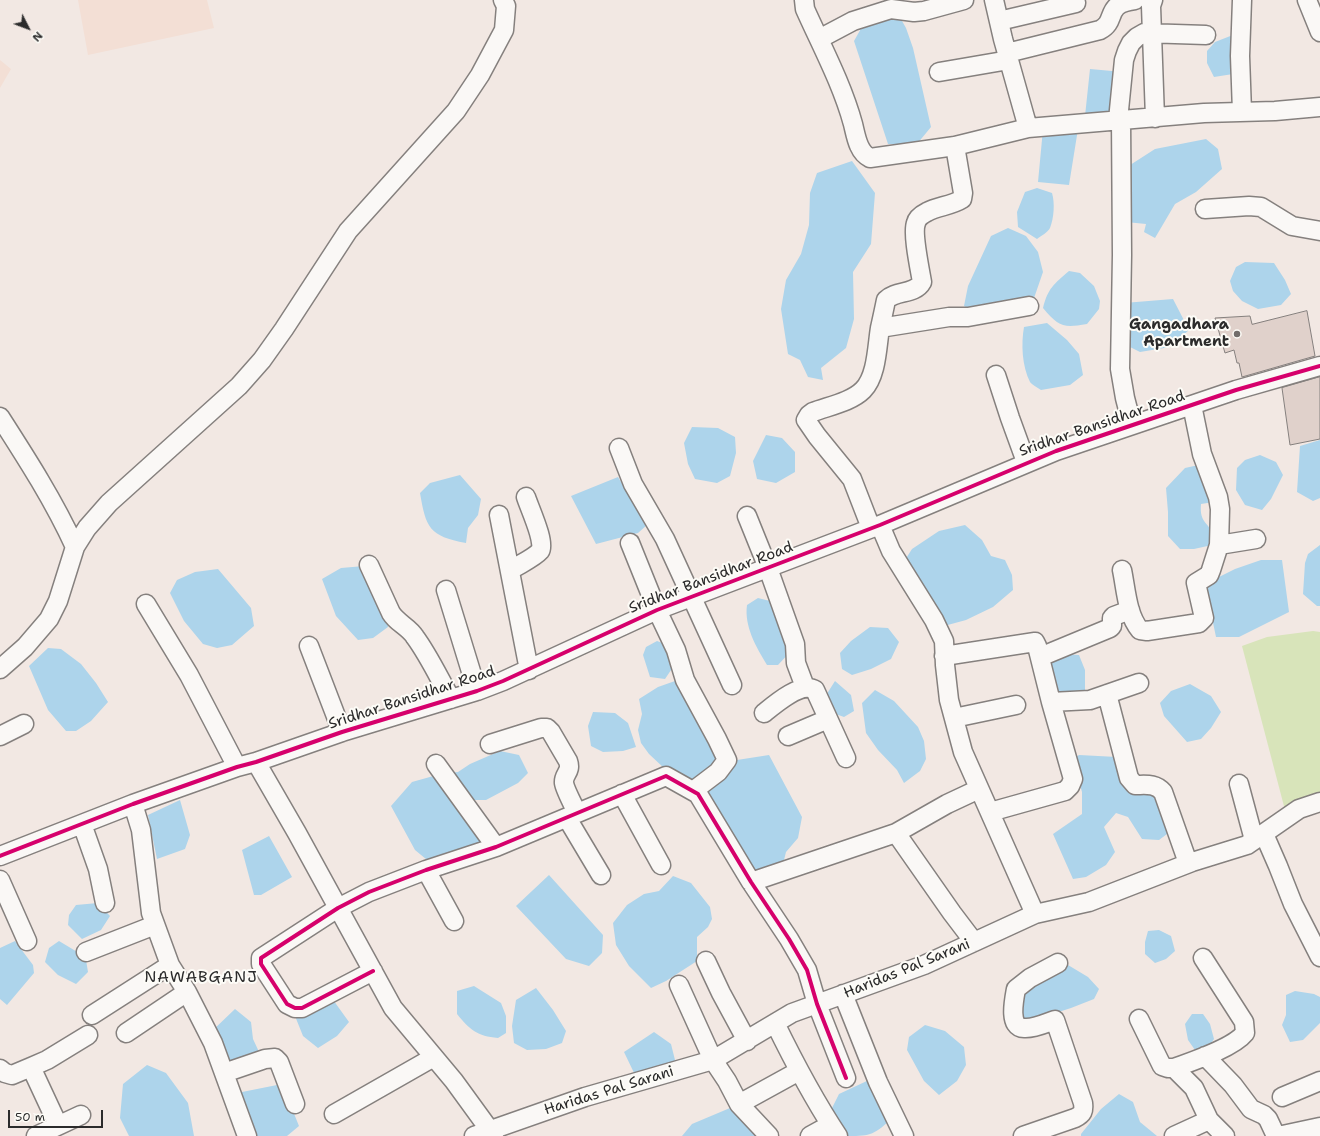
<!DOCTYPE html>
<style>
body{margin:0}
#map{position:relative;width:1320px;height:1136px;overflow:hidden;background:#f2e8e3;font-family:"Shantell Sans",sans-serif}
canvas{display:block}
.north{position:absolute;left:8px;top:8px;width:40px;height:40px;-webkit-text-stroke:3px #fdfcf7;paint-order:stroke;rotate:132deg;font-size:11px;font-weight:700;line-height:16px;text-align:center;color:#2b2b2b}
.north::after{content:'';display:block;margin:auto;width:14px;height:18px;background:#2b2b2b;clip-path:polygon(50% 0,100% 100%,50% 72%,0 100%)}
.scale{position:absolute;left:8px;top:1110px;width:95px;height:18px;box-sizing:border-box;border:2px solid #2b2b2b;border-top:0;padding-left:5px;font-size:12px;line-height:14px;white-space:nowrap;color:#2b2b2b;-webkit-text-stroke:3px #fdfcf7;paint-order:stroke}
</style>
<div id="map">
<canvas width="1320" height="1136"></canvas>
<div class="north">N</div>
<div class="scale">50 m</div>
</div>
<script>
const context = document.querySelector('canvas').getContext('2d');
context.lineJoin = 'round';
function fill(path, color) {
  context.fillStyle = color;
  context.fill(path, 'evenodd');
}
function strokePath(path, color, width, dash) {
  context.strokeStyle = color;
  context.lineWidth = width;
  context.lineCap = dash ? 'butt' : 'round';
  context.setLineDash(dash || []);
  context.stroke(path);
}
function label(font, color, halo, rows, align = 'center') {
  context.font = font + ' "Shantell Sans",sans-serif';
  context.lineWidth = 4;
  context.setLineDash([]);
  context.textBaseline = 'middle';
  context.strokeStyle = halo;
  context.fillStyle = color;
  for (const [text, x, y, turn = 0] of rows) {
    context.save();
    context.translate(x, y);
    context.rotate((+turn || 0) * Math.PI / 180);
    context.textAlign = isNaN(turn) ? turn : align;
    if (halo) context.strokeText(text, 0, 0);
    context.fillText(text, 0, 0);
    context.restore();
  }
}
fill(new Path2D(`
 M78 0H207L214 28 88 55Z
 M0 60 11 69 0 88Z`), '#f3dfd5');
fill(new Path2D(`
 M1313 631 1320 632V796L1285 810 1242 646 1267 637Z`), '#d8e4ba');
fill(new Path2D(`
 M897 12 906 28 913 48 931 127 917 144H888L854 41 863 25Z
 M1238 33 1233 74 1214 77 1207 63V51L1215 42Z
 M1090 69 1123 72 1117 115 1085 116Z
 M1043 129H1078L1069 185 1038 182Z
 M1206 139 1218 149 1222 169 1196 192 1175 204 1155 238 1144 232 1146 224 1126 222 1127 167 1155 149Z
 M852 161 875 193 871 244 853 272 854 319 846 348 821 368 823 380 808 377 800 360 788 354 781 309 786 280 801 254 809 225 810 193 817 173Z
 M1037 188 1052 193C1055 203 1054 218 1050 228 1048 232 1041 236 1037 239L1018 227 1017 212 1025 192Z
 M1008 228 1026 236 1038 252 1043 272 1033 301 976 312 964 306 968 286 991 236Z
 M1245 262 1274 263 1285 280 1291 294 1281 305 1258 309 1242 301 1233 291 1230 281 1236 267Z
 M1069 271 1080 273 1094 286 1100 301 1099 309 1087 324C1063 328 1059 327 1043 308 1048 288 1054 284 1069 271Z
 M1173 299 1189 330 1170 347 1140 352 1124 344V303Z
 M1047 323 1067 340 1079 354 1083 375 1070 385 1041 390C1037 387 1032 385 1030 382 1022 366 1021 344 1024 327Z
 M692 427 718 428 735 437 736 453 730 476 717 483 695 479 688 464 684 443Z
 M766 435 782 438 795 452V472L776 483 757 479 753 461Z
 M1320 440V498L1313 501 1297 492 1300 446Z
 M1260 455 1276 462 1283 475 1271 499 1262 510 1245 505 1236 490 1237 468 1245 460Z
 M1203 464 1220 501 1201 504C1199 524 1210 522 1212 535 1213 538 1212 542 1212 545L1194 549H1180L1168 536V512L1166 488 1185 468Z
 M460 475 481 499 478 515 468 528 466 543C429 536 426 528 420 493L430 483Z
 M618 477 647 525 638 533 596 544 571 496Z
 M965 525 982 540 991 556 1005 560 1012 575 1013 590 993 607 966 620 944 626 903 563 912 549 939 531Z
 M1320 545V606H1317L1303 594 1305 563 1308 554Z
 M1261 560H1282L1289 612 1239 637H1216L1205 584 1235 569Z
 M364 566 387 612 388 627 373 638 358 640 336 616 322 579 341 568Z
 M218 569 251 608 254 626 232 645 217 648 203 644 184 621 170 593 177 580 195 572Z
 M758 598 770 601 791 651 778 665H767C756 647 744 626 747 605Z
 M870 627 888 628 899 642 891 659 871 669 852 675 842 669 840 653 851 641Z
 M657 641 668 645 675 664 665 679 650 677 643 655 646 647Z
 M48 648 61 649 81 664 96 683 108 702 91 721 76 731H66L48 710 29 666Z
 M1060 654 1079 655 1085 670V694L1056 698 1048 661Z
 M675 681 687 687 720 756 716 767 696 781 684 780 664 768 649 754 641 743 638 730 642 714 639 699 658 687Z
 M835 681 851 695 854 711 844 717 830 712 823 700Z
 M1190 684 1211 696 1221 712 1211 728 1201 739 1187 742 1164 716 1160 703 1171 691Z
 M875 690 894 701 918 727 924 741 926 759 920 771 904 783 897 770 878 750 866 733 862 703Z
 M593 712 615 713 628 723 636 747 623 751 603 752 591 746 588 726Z
 M500 751 519 755 528 773 518 783 486 800H470L450 773 458 772 470 764Z
 M769 755 802 817 798 838 786 852 783 864 754 875 710 805 708 792 737 760Z
 M1079 755 1117 757 1130 790 1159 791 1171 831 1159 840 1142 839 1128 817 1116 813 1104 827 1115 852 1106 865 1086 877 1073 879 1053 834 1082 814V792L1073 759Z
 M437 775 485 843 432 864 415 850 391 806 412 782Z
 M180 800 190 835 185 849 157 859 148 815Z
 M269 836 292 877 261 895H254L242 850Z
 M549 875 603 935 602 953 589 966 566 959 516 906Z
 M673 876 691 883 710 907 712 919 708 927 697 937V961L666 981 651 988 629 966 616 945 613 923 627 905 644 894 659 891Z
 M98 903 110 916 101 930 82 939 68 925 69 915 76 905Z
 M1159 930 1171 936 1175 951 1166 959 1155 963 1145 954V942L1148 931Z
 M15 941 33 965 34 973 7 1005 0 999V948Z
 M59 941 79 953 86 960 88 972 76 984 58 975 45 962 49 948Z
 M1068 965 1088 977 1099 989 1094 999 1071 1008 1040 1018H1022L1017 1008 1023 990 1038 979Z
 M474 986 501 1003 506 1016V1033L498 1038C477 1036 470 1030 457 1014V991Z
 M536 988 553 1010 566 1031 562 1043 546 1049 527 1050 514 1043 512 1026 516 1000Z
 M1295 991 1314 994 1320 997V1023L1303 1040 1290 1042 1282 1025 1286 1015V995Z
 M331 997 349 1022 337 1036 318 1048 303 1036 295 1016Z
 M235 1009 251 1022 253 1039 260 1054 231 1069 212 1031Z
 M1192 1014H1203L1210 1024 1214 1039 1207 1049 1195 1050 1188 1040 1185 1024Z
 M925 1025 945 1031 964 1047 966 1065 957 1081 939 1095 924 1081 907 1050 909 1037Z
 M654 1032 671 1044 675 1060 673 1067 636 1077 624 1052Z
 M147 1065 166 1073 188 1103 194 1136H129L120 1118 123 1084Z
 M869 1080 890 1120C873 1136 869 1136 844 1136L835 1124 832 1108 839 1094Z
 M282 1084 299 1126 287 1136H253L237 1093Z
 M1119 1094 1133 1102 1140 1122 1157 1136H1081V1134L1101 1109Z
 M730 1108 750 1121 761 1136H682L692 1124Z`), '#add4eb');
const building = new Path2D(`
 M1307 311 1315 356 1242 377 1239 363H1237L1234 350 1225 353 1215 318 1250 316 1252 324Z
 M1320 377V439L1290 445 1282 388Z`);
fill(building, '#e0d1cb');
strokePath(building, '#85807e', 1);
const minor = new Path2D(`
 M804 0 805 9C822 47 842 84 853 124 856 136 858 152 870 158L955 146 1028 128 1204 113 1275 111 1320 107
 M994 0 1003 39 1028 128
 M1153 0 1151 6 1155 118
 M1307 0 1320 32
 M999 21 1076 3
 M819 39 853 21 891 9 914 12 924 11 964 0
 M1007 53 1100 30C1118 21 1103 4 1135 0
 M939 72 1009 60
 M1242 112 1240 56 1242 0
 M1121 119 1122 255 1120 369 1125 398 1132 425
 M1118 120 1124 60 1127 51 1131 43 1137 37 1144 33 1206 35
 M1205 209 1249 206 1261 207 1292 226 1320 231
 M880 328 949 317H968L1029 306
 M996 375 1010 418 1026 462
 M0 417C27 459 54 501 75 547
 M619 448 633 484 665 539 732 685
 M499 515 529 670
 M747 516 768 568 795 644 796 663 805 687
 M880 525 891 551 934 620 944 641 945 665 949 700 963 752 1035 914
 M871 528 852 479 817 436 806 420 809 415 813 412C829 406 851 402 863 390 877 376 877 346 880 328 882 319 884 310 886 300 896 290 915 295 922 282 920 270 912 233 916 223 917 218 923 214 927 212 938 206 951 206 962 199L963 193 955 146
 M630 543 657 610 676 650 685 680 717 739 727 760 718 772 693 791
 M1219 545 1256 539
 M369 565 391 613C397 623 409 627 415 637 429 656 439 678 451 699
 M511 570C518 565 534 558 540 551 546 543 529 507 526 497
 M1122 570C1126 589 1127 615 1140 630L1147 631 1199 623 1204 618 1196 583 1209 575 1211 570 1219 545 1220 509 1218 497 1202 454 1192 405
 M446 590 477 691
 M146 604 189 675 237 767
 M309 646 342 732
 M944 656 1035 642 1037 646 1051 702 1090 700 1139 683
 M1040 657 1110 628 1112 626V618L1114 616 1130 610
 M0 669 25 647 49 619 58 601 75 547 87 528 109 503 239 386 262 360 284 329 348 231 456 111 480 75 504 30 506 6 503 0
 M1107 694 1129 778 1135 785C1146 785 1155 783 1163 792L1188 863
 M764 713C775 704 802 681 815 690L846 758
 M954 718 1016 705
 M0 736 24 724
 M788 736 828 719
 M490 744 541 728H547L551 732 568 761C572 772 563 774 564 783 565 790 574 806 577 813
 M256 762 297 833 393 1008 454 1081 494 1136
 M436 764 496 847
 M1239 784 1254 840
 M622 794 661 865
 M133 804 141 830 151 913 170 965 187 992 213 1043 247 1136
 M990 812 1065 791 1070 786 1073 779 1051 702
 M567 818 601 875
 M82 824 98 869 105 903
 M896 833 952 913 974 942
 M1264 834 1278 866 1293 904 1320 957
 M0 856 133 804 237 767 256 762 342 732 477 691 503 681 657 610 880 525 1056 451 1236 390 1320 366
 M426 870 454 921
 M0 880 27 941
 M751 882 896 833 947 804 979 789
 M86 952 155 925
 M1203 958 1244 1022 1245 1033C1233 1048 1193 1061 1174 1068L1194 1088 1209 1120
 M706 961 721 993 747 1041
 M373 971 302 1008H295L287 1004 261 964V958L338 908 369 892 426 870 496 847 666 776 698 794 751 882 789 939 807 970 817 1004 846 1078
 M679 985 713 1060 727 1081 739 1104 769 1136
 M843 994 878 1082 904 1136
 M92 1015 170 965
 M1139 1019 1162 1066 1168 1068H1174
 M775 1023C794 1062 814 1100 838 1136
 M126 1033 187 992
 M1205 1056 1233 1085 1251 1109 1264 1115 1268 1119 1276 1136
 M31 1067 58 1125
 M0 1069 5 1073 12 1075 31 1067 47 1060 88 1035
 M224 1073 265 1059 275 1058 279 1062 295 1104
 M1282 1097 1320 1081
 M739 1104 799 1071
 M334 1114 434 1057
 M36 1136 81 1115
 M474 1136 585 1097 713 1060 792 1013 924 965 1035 914 1089 902 1192 862 1247 845 1299 809 1320 802
 M810 1136 830 1125
 M1023 1136 1075 1118C1083 1114 1084 1111 1083 1103L1055 1020C1046 1023 1034 1029 1024 1028 1008 1028 1014 1000 1016 989L1030 978 1058 963
 M1174 1136 1209 1120 1225 1136
 M1278 1136 1320 1127`);
strokePath(minor, '#85807e', 21);
strokePath(minor, '#faf8f6', 18);
strokePath(new Path2D(`
 M0 856 133 804 237 767 256 762 342 732 477 691 503 681 657 610 880 525 1056 451 1236 390 1320 366
 M373 971 302 1008H295L287 1004 261 964V958L338 908 369 892 426 870 496 847 666 776 698 794 751 882 789 939 807 970 817 1004 846 1078`), '#d6006c', 4);
for (const [x, y, r, color] of [
 [1237,334,4,"#716d6b"]
]) {
  const dot = new Path2D();
  dot.arc(x, y, r, 0, 2 * Math.PI);
  context.fillStyle = color;
  context.fill(dot);
  strokePath(dot, '#fdfcf7', 1.5);
}
label('bold 15px', '#2b2b2b', '#fdfcf7', [
 ["Gangadhara",1229,325],
 ["Apartment",1229,342]
], 'right');
label('15px', '#2b2b2b', '#fdfcf7', [
 ["Sridhar Bansidhar Road",1102,424,-19],
 ["Sridhar Bansidhar Road",711,578,-21],
 ["Sridhar Bansidhar Road",412,698,-18],
 ["Haridas Pal Sarani",907,969,-22],
 ["Haridas Pal Sarani",609,1091,-17]
]);
context.letterSpacing = '1px';
label('16px', '#2b2b2b', '#fdfcf7', [
 ["NAWABGANJ",201,978]
]);
context.letterSpacing = '0px';
</script>
